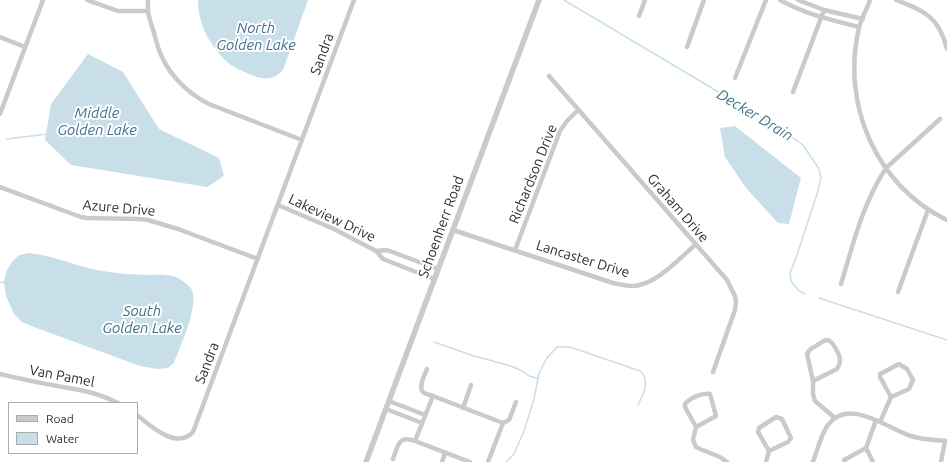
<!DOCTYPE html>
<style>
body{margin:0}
#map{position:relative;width:947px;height:462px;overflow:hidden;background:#fff;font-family:Ubuntu,sans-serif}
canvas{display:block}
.legend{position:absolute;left:8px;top:402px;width:130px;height:52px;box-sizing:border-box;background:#fff;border:1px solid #ababab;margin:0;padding:5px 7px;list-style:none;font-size:12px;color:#2d2d2d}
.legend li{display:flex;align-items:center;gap:8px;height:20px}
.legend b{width:20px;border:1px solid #ababab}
</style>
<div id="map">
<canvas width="947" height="462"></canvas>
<ul class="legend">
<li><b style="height:5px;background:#cacaca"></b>Road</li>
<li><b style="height:11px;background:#c8dee9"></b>Water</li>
</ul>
</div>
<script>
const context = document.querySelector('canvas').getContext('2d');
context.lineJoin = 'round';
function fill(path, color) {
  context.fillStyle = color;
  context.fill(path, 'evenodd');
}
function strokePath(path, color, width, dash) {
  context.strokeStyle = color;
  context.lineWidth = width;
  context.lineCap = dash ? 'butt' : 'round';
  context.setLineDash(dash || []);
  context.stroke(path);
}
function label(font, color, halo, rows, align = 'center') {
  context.font = font + ' Ubuntu,sans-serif';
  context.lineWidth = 4;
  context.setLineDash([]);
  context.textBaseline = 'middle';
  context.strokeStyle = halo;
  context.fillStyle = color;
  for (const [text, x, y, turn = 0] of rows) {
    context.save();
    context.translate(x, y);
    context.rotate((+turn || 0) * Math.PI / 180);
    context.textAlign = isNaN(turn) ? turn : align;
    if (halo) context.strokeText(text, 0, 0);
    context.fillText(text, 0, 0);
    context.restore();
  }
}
fill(new Path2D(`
 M198 0H308L283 70C273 81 262 80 249 74 244 72 238 69 233 66 226 62 222 57 217 51 205 36 198 19 198 0Z
 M88 54 123 72 159 129 219 158 224 176 207 187 71 165 45 140 51 104Z
 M735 126 801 178 789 224 778 223 746 188 725 157 720 128Z
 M29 253C57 256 82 269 109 272 121 274 133 274 145 275 156 275 166 274 176 277 181 279 189 285 192 290 199 307 180 346 174 363L168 368 157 369 140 366 34 327 22 322 14 314 6 296 4 281 7 270 12 262 19 255Z`), '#c8dee9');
strokePath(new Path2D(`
 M564 0 779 128 803 145 819 169 821 178 817 194 796 258 790 273 791 281 798 290 805 294
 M7 139 47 134
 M0 282 6 283
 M819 298 947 340
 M434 342 474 356 511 366 522 371 529 376 537 378
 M506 462 514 454 517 447 524 431 534 399 539 373 547 358 557 347H570L640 371C651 380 643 395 638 405`), '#c8dee9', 1.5);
strokePath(new Path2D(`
 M87 0 118 11H148
 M148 0C147 14 150 20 154 33 156 41 158 49 162 57 171 77 189 94 209 104L302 140
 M780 0C805 14 832 20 859 27
 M798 0 824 10 863 19
 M870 0C867 9 861 19 859 28 841 104 876 186 947 220
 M896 0C925 11 939 17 947 49
 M639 16 645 0
 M0 37 25 47
 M687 47 704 0
 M549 76 727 280 735 296 736 301 735 310 713 372
 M735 78 766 0
 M793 92 824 10
 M0 114 43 0
 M0 187 81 217 87 218 138 219 148 220 178 229 258 259
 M278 205 334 229 376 251
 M453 230 613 283C619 284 625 286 632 286 655 286 679 259 696 244
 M515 250 560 131 567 121 578 110
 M434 279 383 259 376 251 387 250 438 269
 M841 284C853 244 863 203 886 168L940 119
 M898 292 928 210
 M427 369C425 374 418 387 423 392 425 394 430 395 433 396
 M0 374C17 378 34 382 52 385 77 390 95 391 118 403
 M813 381 807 354C809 350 811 348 816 346 819 344 824 340 827 340 833 340 840 356 840 360 840 364 839 366 837 369L813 381V394L815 401 835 418
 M389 401 425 415
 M463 408 471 385
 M386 409 422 423
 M137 415C150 426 177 450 193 432L354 0
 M880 422 891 397 909 389 913 380 907 369 899 364 880 374V377L891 397
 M503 423 509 420 516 402
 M696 427 685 407V404C690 398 701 393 710 394L716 416 696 427 693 440 696 447 700 449 720 457 727 462
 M866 448 873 462
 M393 459C398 446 398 435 415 441
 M442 462 445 453
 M470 462 415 441 433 396 503 423 488 462
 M766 462 769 451 788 442 791 438 782 419 776 417 759 428 758 432 769 451
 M813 462C817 451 821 434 828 425 848 397 887 428 911 436 923 440 935 440 947 441
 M845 462 844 460 866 448 876 420
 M941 462 945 441`), '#cacaca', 4.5);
strokePath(new Path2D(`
 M366 462 539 0`), '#cacaca', 5.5);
label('14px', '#2d2d2d', '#fff', [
 ["Sandra",322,54,-70],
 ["Richardson Drive",533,174,-68],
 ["Azure Drive",119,208,5],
 ["Graham Drive",678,208,49],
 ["Lakeview Drive",332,218,25],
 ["Schoenherr Road",441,227,-70],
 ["Lancaster Drive",583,259,17],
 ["Sandra",207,363,-69],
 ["Van Pamel",62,376,11]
]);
label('italic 15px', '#40718b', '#fff', [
 ["North",256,28],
 ["Golden Lake",256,45],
 ["Middle",97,113],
 ["Golden Lake",97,130],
 ["Decker Drain",755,115,31],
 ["South",142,311],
 ["Golden Lake",142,328]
]);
</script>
